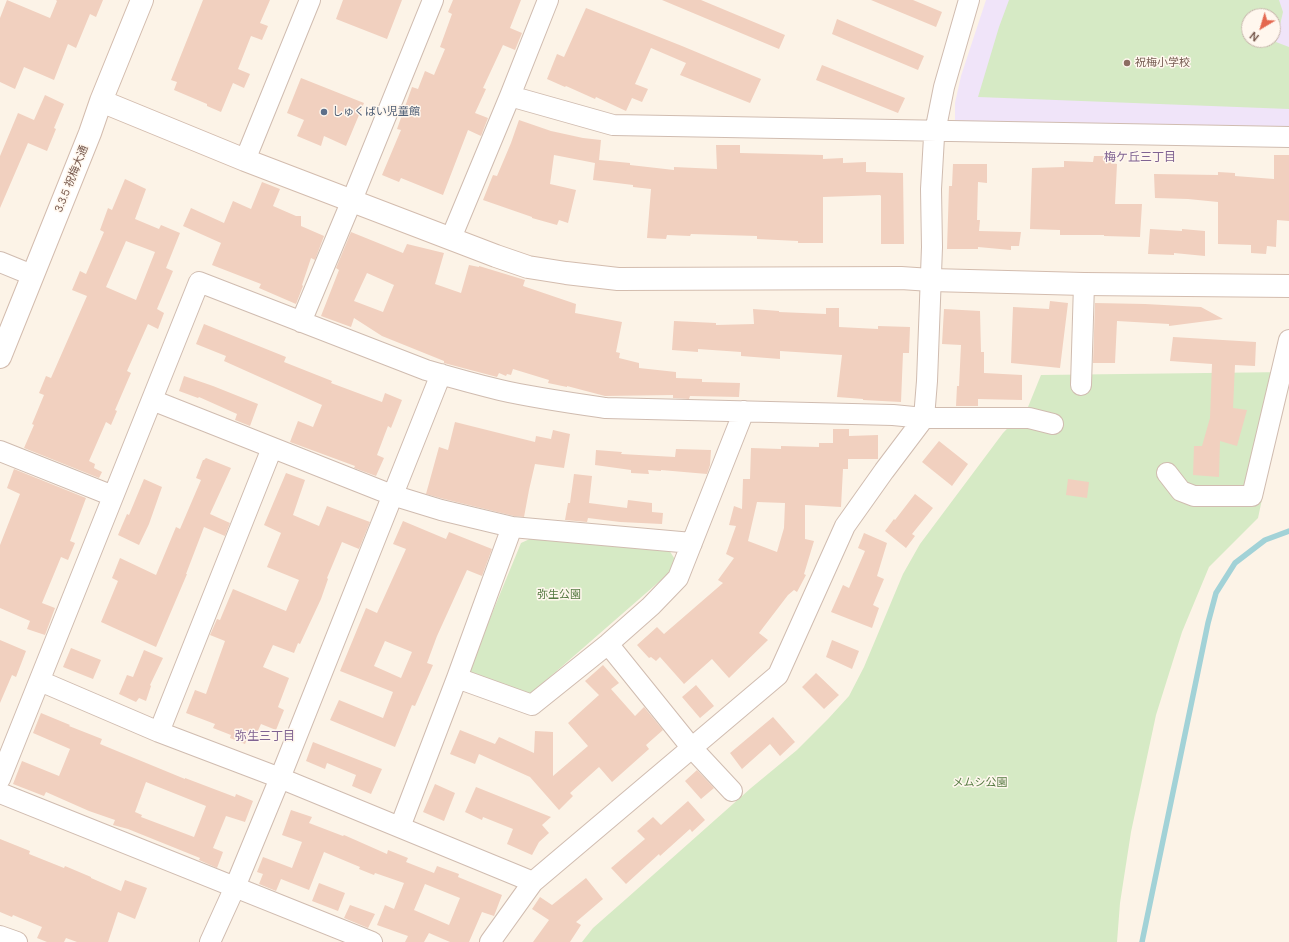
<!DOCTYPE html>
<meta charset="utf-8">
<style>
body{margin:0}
#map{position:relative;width:1289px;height:942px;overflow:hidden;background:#fcf3e7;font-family:"DM Sans",sans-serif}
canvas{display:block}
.north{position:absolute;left:1241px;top:8px;width:40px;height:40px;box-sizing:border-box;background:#fff7ee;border:1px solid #c8b7ad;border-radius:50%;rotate:218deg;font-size:11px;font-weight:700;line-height:16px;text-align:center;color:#76584c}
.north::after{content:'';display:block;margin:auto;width:14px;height:18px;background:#e4684f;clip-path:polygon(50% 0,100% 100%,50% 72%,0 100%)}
</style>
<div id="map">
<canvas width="1289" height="942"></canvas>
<div class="north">N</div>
</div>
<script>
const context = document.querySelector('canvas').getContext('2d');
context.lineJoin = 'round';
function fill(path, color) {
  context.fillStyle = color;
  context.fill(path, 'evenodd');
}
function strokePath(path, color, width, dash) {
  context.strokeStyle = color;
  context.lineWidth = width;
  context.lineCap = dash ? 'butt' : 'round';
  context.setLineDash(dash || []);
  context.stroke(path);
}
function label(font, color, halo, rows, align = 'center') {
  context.font = font + ' "DM Sans","Noto Sans JP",sans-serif';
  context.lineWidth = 3;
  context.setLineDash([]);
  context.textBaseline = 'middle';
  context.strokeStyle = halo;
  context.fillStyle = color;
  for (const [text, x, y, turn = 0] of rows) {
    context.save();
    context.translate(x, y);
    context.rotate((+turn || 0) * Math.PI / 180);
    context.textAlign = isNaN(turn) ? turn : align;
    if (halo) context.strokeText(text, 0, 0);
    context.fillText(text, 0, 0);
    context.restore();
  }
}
fill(new Path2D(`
 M986 0H1289V128L955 123V103L961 76ZM1249 16H1273V40H1249Z`), '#f0e4f9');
fill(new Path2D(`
 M1009 0H1279L1283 12 1276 42 1289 47V109L978 97 999 27ZM1249 16H1273V40H1249Z
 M1289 372 1258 518 1209 567 1182 632 1156 715 1131 832 1120 903 1117 942H582L593 928 626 899 751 788 797 750 828 719 849 696 864 667 903 574 920 544 1003 433 1028 407 1041 375Z
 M534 537 669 550 676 561 669 573 528 696 467 674 521 543Z`), '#d6eac5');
strokePath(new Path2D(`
 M1142 942 1208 623 1216 593 1235 563 1265 540 1289 531`), '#a2d2d7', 5.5);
fill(new Path2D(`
 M7 0 50 18 57 1 56 0H103L96 17 90 14 76 48 68 44 54 80 24 67 15 89 0 82V18Z
 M203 0H270L260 23 268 26 262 40 251 36 238 69 250 74 244 88 233 83 221 112 207 106V104L174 90 177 82 171 80Z
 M343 0H402L387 39 336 19Z
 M453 0H521L510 28 522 33 515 50 503 45 483 88 486 89 475 113 488 118 481 136 468 130 443 195 401 178 399 182 382 175 401 130 397 129 412 87 418 89 425 71 434 75 445 49 440 47 452 14 448 12Z
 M662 0H701L785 35 779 49Z
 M871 0H913L942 12 936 27Z
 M586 8 682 46 761 79 750 103 680 75 686 63 651 48 635 84 648 89 642 102 632 98 626 111 596 97 595 99 566 86 565 87 547 79 557 54 564 57Z
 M837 19 924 56 918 70 832 34Z
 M822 65 905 98 898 113 816 80Z
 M301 78 364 103 346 146 324 136 321 146 297 136 304 120 287 113Z
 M45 95 64 104 54 128 56 129 47 151 28 143 0 208V156L18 113 34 120Z
 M519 120 551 131 583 138 601 140 599 160 630 163V165L674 170V167L717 169 716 145H740V153L823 155V159L843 158V163L866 162V172L903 173 904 244H881V196L880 195 823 197V243H798V241L757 239V236L691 234 690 236 667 235 666 239 647 238 651 189 633 187V185L593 180 595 163 554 155 550 184 576 190 568 223 559 220 557 225 532 218V217L483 200 493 175 497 176 511 143Z
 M1274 155H1289V221L1277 220 1276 247 1267 246 1266 254 1251 253V245L1218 244V202L1188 199 1155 198 1154 174 1218 175V172L1235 173V176L1274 179Z
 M1094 156H1111V163L1117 164 1115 204H1142L1140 237 1104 236V235H1060V230L1030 229 1032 168 1064 167V161L1093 162Z
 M953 164H987V183L978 182 977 220H980L979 231 1021 232 1019 246H1011V250L978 247V249H947L949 186H952Z
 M125 179 146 189 135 219 159 229 161 225 180 233 166 268 173 271 157 309 164 313 158 329 148 324 127 371 131 373 115 410 117 411 111 425 106 422 89 461 95 464 94 468 102 472 99 478 24 448 34 425 32 424 44 395 39 393 46 376 51 378 87 296 72 290 80 271 86 274 104 232 100 230 108 208 112 210ZM126 241 155 252 136 300 106 287Z
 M262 182 280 189 273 206 296 216H301V226L324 236 315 260 311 258 302 285 303 286 296 304 259 288 261 284 212 265 221 243 183 226 191 208 224 223 233 201 251 209Z
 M1150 229 1182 231V229L1205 231V256L1174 253V255L1148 254Z
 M351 232 403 253 407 244 444 253 435 284 461 293 469 265 479 267V266L525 280 523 286 576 304 575 313 622 322 616 352 620 353 619 358 639 363V368L676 372V378L702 379V382L740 383 739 397 690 396 689 399 673 398V395L605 396 567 386V387L548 383 549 380 513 369 511 375 507 374 506 376 499 373 497 377 444 363V361L382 336 354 318 351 327 321 316 339 270 336 268ZM367 273 394 285 383 312 354 301Z
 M1050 301 1068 303 1060 368 1011 363 1013 307 1049 309Z
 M1095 303 1145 304 1201 307 1223 319 1169 326V324L1117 321 1115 363H1093Z
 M826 308H839V327L878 329V326L910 327 909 353H903L901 402 863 400V399L837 397 842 355 780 351V359L741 356V352L698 349V352L672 350 674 321 716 323V325L754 324 753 309 779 311V312L826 314Z
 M944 309 980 311 981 352H984V373L1022 375V400L978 399V406H956L957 386H959L961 345 942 344Z
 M204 324 286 357 284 362 332 381 331 383 382 402 385 393 402 400 391 428 388 426 377 455 384 458 376 476 354 468 355 466 290 442 298 421 313 427 322 405 224 361 226 356 196 344Z
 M1173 337 1256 342 1255 366 1235 365 1233 408 1247 410 1237 446 1220 441 1219 477 1193 475 1194 446H1202L1210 418 1212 364 1170 361Z
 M184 376 213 386 258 404 250 426 235 420 237 414 199 397 198 398 179 391Z
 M455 422 535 442 536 436 551 439 553 430 570 434 564 468 535 464 529 490 524 517 514 516 444 499 426 494 439 447 448 450Z
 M833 429H849V436L878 435V459H848V469H843L841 507 805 505V539L814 541 804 574 806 575 797 592 794 590 788 595 759 633 768 640 729 678 712 659 684 684 660 657 656 661 651 657 649 658 637 645 657 627 664 634 723 583 718 580 734 558 726 554 736 526 729 525 734 506 742 509 743 479H750L751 448 781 449V446L819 447V443H833ZM757 502 785 503 784 528 777 552 748 541Z
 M939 441 968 464 952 486 922 462Z
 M676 449 711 450 710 465 707 474 661 470V471L648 470 649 474 631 473V470L595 465 596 450 622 452 621 454 675 457Z
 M206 458 231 468 210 514 230 523 225 536 204 527 186 574H187L156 647 101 622 118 581 112 578 120 558 156 575 176 527 180 529 201 480 196 478 203 460H204Z
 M14 469 86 498 70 541 75 543 68 560 61 557 42 603 55 608 45 635 27 629 30 621 0 608V545L20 494 7 488Z
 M286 473 305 480 293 515 319 526 327 506 370 522 359 549 342 542 327 578 328 579 321 599 300 644 298 643 294 653 273 645 263 667 289 678 278 707 284 710 276 730 261 724 256 735 250 732 245 744 230 738 231 735 213 728 215 724 186 713 195 690 206 694 225 641 210 635 217 619 220 620 233 589 286 611 299 580 267 567 281 533 264 525Z
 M574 474 592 476 589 503 627 508 628 500 652 503V512L663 513 662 524 620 522 588 518 587 522 565 520 568 503H570Z
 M144 479 162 487 149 524 139 545 118 535 127 514 129 515Z
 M1068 479 1089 482 1087 498 1066 495Z
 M915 494 933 508 912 534 915 536 906 548 885 531 894 519 895 520Z
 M403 521 446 539 449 532 492 549 482 576 467 570 437 636 427 663 433 665 415 706 412 705 395 747 330 720 339 700 383 718 393 692 340 671 366 608 377 613 406 549 393 544ZM385 641 412 652 401 678 374 666Z
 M864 533 887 543 877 576 884 579 873 605 879 608 872 628 831 612 843 585 849 588 865 551 858 548Z
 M0 640 26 651 16 677 12 675 0 703Z
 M832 640 859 651 852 669 826 657Z
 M71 648 101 660 93 679 63 667Z
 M144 650 163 658 150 685 151 686 146 701 139 698 136 702 119 694 127 675 133 677Z
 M603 665 619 683 611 689 635 716 644 707 663 730 646 745 649 749 612 782 599 767 570 793 573 796 559 810 530 777 479 754 475 764 450 754 460 730 495 744 499 737 534 753 535 731 553 732V776L588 746 568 723 599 695 585 681Z
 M816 673 839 695 824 709 802 687Z
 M696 685 714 706 700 718 682 697Z
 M41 713 70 725 69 726 102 739 100 744 185 779V778L235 797 236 794 253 801 245 822 226 816 213 848 223 852 217 868 199 860 200 858 128 829 113 825 115 820 89 811 46 792 44 796 13 784 22 761 59 776 70 749 33 733ZM146 782 206 806 194 837 141 817 142 815 135 812Z
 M773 717 795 742 780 756 770 744 742 769 730 753Z
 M313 742 382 769 371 794 352 786 356 775 327 763 325 769 306 761Z
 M697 770 714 788 701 799 685 781Z
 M435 784 455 793 444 821 423 812Z
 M476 787 551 817 542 825 549 833 539 842 532 855 507 844 513 829 483 817 482 820 465 812Z
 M688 801 705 820 692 832 690 829 660 856 659 854 626 884 611 868 645 839 637 831 653 817 661 825Z
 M291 810 312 817 309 823 343 836 344 835 387 854 388 850 408 858 406 862 434 873 437 866 459 874 458 877 502 895 494 916 482 912 469 942H450L429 933 424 942H405L408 936 377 925 385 905 394 909 404 883 375 873 374 875 359 869 360 867 324 852 309 890 281 879 276 891 259 884 263 874 257 872 263 857 292 868 302 842 282 835ZM425 884 460 898 449 925 414 910Z
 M0 839 30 851 29 854 64 868 65 866 91 877V878L121 891 125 880 147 888 135 919 118 912 108 942H77L66 938 64 942H47L37 938 42 927 13 915 12 917 0 912Z
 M586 878 603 899 576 922 581 925 570 942H533L549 920 532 909 540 897 552 905Z
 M319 883 345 893 338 911 312 901Z
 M350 905 375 914 368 928 344 918Z`), '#f1d0bf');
const street = new Path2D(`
 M510 96 613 125 1289 137
 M245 160 310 0
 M451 238 510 96 548 0
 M0 262 32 275
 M301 322 352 200 433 0
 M1081 385 1084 284
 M152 400 392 495 441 510 512 527 692 543
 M0 451 113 496
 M1167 473 1181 491 1194 496H1252L1289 340
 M608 644 691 747 732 791
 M457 678 532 705 608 644 651 606 678 578 744 411
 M40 681 159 732 280 778 533 882
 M159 732 272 448
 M0 779 199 282 426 370C450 377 475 384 500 390 535 398 571 403 606 408L893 415 924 418H1029L1053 424
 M0 793 372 942
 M400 827 457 678 512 527
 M0 936 17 942
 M210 942 235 887 280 778 441 374
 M490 942 533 882 778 675 845 526 884 471 924 418 927 381 932 247 931 189 934 137 944 87 969 0`);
const secondary = new Path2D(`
 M101 101 245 160 496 256 528 267 566 273 618 279 901 278 931 280 1084 284 1289 286
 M0 357 90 133 101 101 142 0`);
strokePath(street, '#d0bcb0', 22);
strokePath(secondary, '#d3bcae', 24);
strokePath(street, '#fff', 20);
strokePath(secondary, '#fff', 22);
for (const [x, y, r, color] of [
 [1127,63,4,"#8d6e63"],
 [324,112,4,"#5c6f8a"]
]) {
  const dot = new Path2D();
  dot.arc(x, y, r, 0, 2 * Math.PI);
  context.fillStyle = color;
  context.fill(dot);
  strokePath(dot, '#fff7ee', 1.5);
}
label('11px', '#785e54', '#fff7ee', [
 ["祝梅小学校",1135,63]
], 'left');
label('11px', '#4e5e75', '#fff7ee', [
 ["しゅくばい児童館",332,112]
], 'left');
label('11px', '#76584c', '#fff7ee', [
 ["3.3.5 祝梅大通",72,179,-68]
]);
label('11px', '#577b43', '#fff7ee', [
 ["弥生公園",559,595],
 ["メムシ公園",980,783]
]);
label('12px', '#806392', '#fff7ee', [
 ["梅ケ丘三丁目",1140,158],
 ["弥生三丁目",265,737]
]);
</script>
